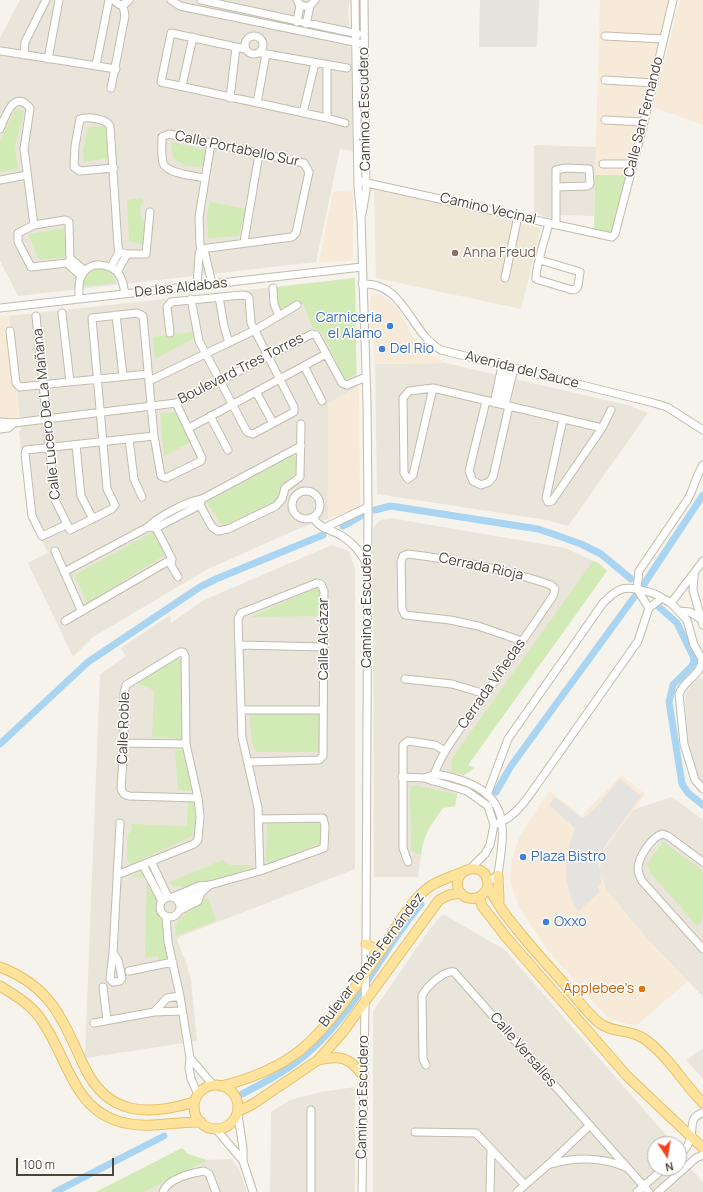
<!DOCTYPE html>
<meta charset="utf-8">
<style>
body{margin:0}
#map{position:relative;width:703px;height:1192px;overflow:hidden;background:#f6f3ec;font-family:Manrope,sans-serif}
canvas{display:block}
.north{position:absolute;left:647px;top:1136px;width:40px;height:40px;box-sizing:border-box;background:#fff;border:1px solid #b7b4b0;border-radius:50%;rotate:168deg;font-size:11px;font-weight:700;line-height:16px;text-align:center;color:#4b4439}
.north::after{content:'';display:block;margin:auto;width:14px;height:18px;background:#fc3f1d;clip-path:polygon(50% 0,100% 100%,50% 72%,0 100%)}
.scale{position:absolute;left:16px;top:1158px;width:98px;height:18px;box-sizing:border-box;border:2px solid #4b4439;border-top:0;padding-left:5px;font-size:12px;line-height:14px;white-space:nowrap;color:#4b4439;-webkit-text-stroke:3px #fff;paint-order:stroke}
</style>
<div id="map">
<canvas width="703" height="1192"></canvas>
<div class="north">N</div>
<div class="scale">100 m</div>
</div>
<script>
const context = document.querySelector('canvas').getContext('2d');
context.lineJoin = 'round';
function fill(path, color) {
  context.fillStyle = color;
  context.fill(path, 'evenodd');
}
function strokePath(path, color, width, dash) {
  context.strokeStyle = color;
  context.lineWidth = width;
  context.lineCap = dash ? 'butt' : 'round';
  context.setLineDash(dash || []);
  context.stroke(path);
}
function label(font, color, halo, rows, align = 'center') {
  context.font = font + ' Manrope,sans-serif';
  context.lineWidth = 3;
  context.setLineDash([]);
  context.textBaseline = 'middle';
  context.strokeStyle = halo;
  context.fillStyle = color;
  for (const [text, x, y, turn = 0] of rows) {
    context.save();
    context.translate(x, y);
    context.rotate((+turn || 0) * Math.PI / 180);
    context.textAlign = isNaN(turn) ? turn : align;
    if (halo) context.strokeText(text, 0, 0);
    context.fillText(text, 0, 0);
    context.restore();
  }
}
fill(new Path2D(`
 M20 0H350L348 11 351 50 353 151 340 149 316 262 18 296 0 261V38Z
 M534 145 596 147 594 216 562 215 552 219 534 213Z
 M355 278 357 387 328 404 329 484 328 519 298 529 208 569 93 637 73 657 28 563 48 552 27 513 19 431H21L9 316Z
 M446 363 631 406 648 413 568 526 547 520 377 494 375 364Z
 M391 518 565 548 600 564 607 571 468 765 474 768 464 775 457 794 455 806 443 808 428 830 423 839 418 877H374L373 530 375 525 381 520Z
 M332 545 349 551 355 569V869L179 937 177 940 186 962 191 980 197 1041 86 1058 85 1053 100 674 126 656 121 648 170 615 171 623 204 600Z
 M703 678V783L697 778 687 735 685 693 698 679Z
 M672 797 703 820V997L648 940 607 891 599 871 604 850 633 810Z
 M443 914 505 950 673 1143 655 1144V1168H679V1156L703 1182V1192H373V1011L432 926Z
 M703 1048V1079L686 1060Z
 M355 1087V1192H268L270 1191 271 1112 290 1100 321 1092Z
 M182 1148 188 1154 207 1160 231 1159 239 1169 247 1192H96Z`), '#eae5da');
fill(new Path2D(`
 M600 0H670L627 175H595Z
 M680 0H703V125L653 107Z
 M353 190V257L351 261 319 262 333 192Z
 M378 294 384 297 397 307 413 337 436 358 446 363 375 364 370 302 371 295Z
 M9 316 19 418 0 420V317Z
 M357 387H359L360 507 328 519V404Z
 M621 775 645 794 604 850 599 871 603 883 607 891 648 940 688 981 636 1026 609 1019 548 951 520 909 512 887 510 876 511 864 519 837 549 791 582 816Z`), '#f7ead8');
fill(new Path2D(`
 M480 0H539L537 47H479Z`), '#e6e2dd');
fill(new Path2D(`
 M374 187 541 228 521 309 376 278Z`), '#efe8d6');
fill(new Path2D(`
 M16 109 24 111 15 148 18 169 0 172V140Z
 M106 126 110 158 84 162 83 150 88 127Z
 M171 142 206 150 202 167 186 166 173 158Z
 M595 175H627L613 235 594 230Z
 M143 198C141 209 137 214 145 223L143 245 129 241 127 200Z
 M210 202 246 209 239 236 208 238 207 215Z
 M64 228 67 257 39 260 28 234Z
 M99 268C109 270 113 274 115 283L86 286 83 285 86 274Z
 M355 278 356 374 345 380 322 332 312 327 304 306 300 302 280 309 277 304V287Z
 M192 332 194 338 155 359 153 337Z
 M176 412 191 442 164 456 160 414Z
 M292 456 298 458 297 472C287 479 277 488 277 501L225 525 220 523 207 502Z
 M153 532 165 555 88 603 74 575Z
 M593 561 600 564 607 571 468 765 474 768 464 775 452 772 451 760Z
 M315 588 321 590 320 616 251 617Z
 M175 657 182 660 183 736 182 739 152 737 154 690 138 684Z
 M249 710 321 711 322 752H256L252 743Z
 M175 750H185L196 791 178 790Z
 M413 785 457 794 455 806 443 808C430 826 424 833 421 855L411 851 410 787Z
 M188 802H196L195 835 132 864 127 860V836L132 829 131 824 187 826Z
 M321 820V843L271 863 266 861 267 823Z
 M663 842 701 869 703 872V918L699 925H696L650 872 647 864Z
 M222 860 230 865H252L251 868 190 890 185 887 172 886 170 882Z
 M145 871 160 901V910L164 919 165 946 168 956C166 960 164 961 159 960L158 956 145 958 147 878 131 876Z
 M208 898 216 921 175 936 177 921 184 916 189 904Z
 M182 1148 188 1154 207 1160 144 1192H96Z`), '#d2eab5');
fill(new Path2D(`
 M620 779 641 796 602 850 598 863 602 883 597 886 600 892 578 911 570 896 566 876 567 852 575 828 549 805 555 797 582 818 589 815Z`), '#e5e3e0');
strokePath(new Path2D(`
 M375 510 391 506 538 529 553 534 581 544 601 554 631 579
 M343 526 363 515
 M644 584 703 495
 M659 607 677 623 693 656 694 662 691 667 673 685 669 702 682 784 688 793 703 805
 M0 744 88 662 200 587 216 579 323 535
 M496 792 511 766 635 596
 M242 1094C265 1082 289 1070 309 1052 356 1011 381 951 421 904
 M55 1192 164 1136`), '#a9d4f2', 7);
const minor = new Path2D(`
 M113 0 120 5 126 3 129 0
 M171 0 180 6 359 43
 M201 0 358 34
 M297 0C299 6 304 7 310 6L315 0
 M355 0 358 187 361 218 367 402 368 507 366 944 362 1192
 M297 22 300 5
 M306 24 310 6
 M245 45a9 9 0 1 1 18 0a9 9 0 1 1-18 0Z
 M605 36 663 39
 M245 49 171 33 161 82 327 118 345 123
 M1 51 116 69
 M261 53 347 68
 M24 55 25 42 46 0
 M48 59 59 0
 M96 65 109 0
 M327 65V118
 M605 80 654 83
 M182 86 193 37
 M111 88 125 16 123 5
 M230 98 236 47
 M257 103 266 54
 M303 113 315 63
 M605 120 644 122
 M0 129C5 117 14 88 30 108L24 149 34 225
 M211 143 199 217 200 245 205 254 212 284
 M603 164H632
 M0 180 27 175
 M358 181 612 237 615 234 644 122 673 0
 M362 214 366 191 364 0
 M65 220 69 222 70 261 67 263 31 267 18 242V233L34 225Z
 M556 225V170L566 168 589 169 590 184 587 186 556 187
 M244 242 259 154
 M201 249 292 237 296 233 309 172 304 163 169 134 162 137C162 145 161 155 163 163 167 174 195 176 205 178
 M119 252 127 254H146L150 212
 M71 259 85 271
 M540 260 580 272 578 286 576 289 572 290 536 279C535 268 546 236 549 223
 M67 263 81 276
 M111 267 119 252 118 246 110 126C107 119 87 116 80 119L75 146 74 167 80 171 114 168
 M117 272 127 254
 M505 278 518 216
 M362 284C404 281 410 333 441 350L650 402 667 407 703 430
 M197 286 199 254 201 249
 M273 288 274 304 279 316
 M219 297 224 326 229 343
 M79 299C79 292 78 283 81 277 88 260 111 262 120 276 123 281 124 288 125 294
 M0 308 362 267
 M62 313 70 382
 M116 315 123 376
 M36 316 55 500 70 530 112 509 115 505 107 489 92 318 137 313 143 316 154 436 161 476 166 478 201 461 202 458 176 403
 M10 331 16 383 20 387 148 374
 M170 333 167 307 171 302 242 295 247 296 249 298 251 323 294 407V412L253 434 247 432 199 341 191 299
 M304 366 322 401
 M149 381 255 330 297 305
 M433 388 413 475 408 479 404 473 403 398 409 391Z
 M433 388 602 428
 M256 392 273 423
 M486 401 469 471 473 481 481 485 489 482 493 477 509 406
 M494 403 502 366
 M499 404 507 367
 M505 405 514 369
 M210 416 228 450
 M563 419 546 498 548 502 552 501 602 428 611 410
 M0 422 14 423 176 403 312 334 316 335 342 383 347 385 366 377
 M189 428 326 354
 M0 429 8 428 14 423
 M129 439 134 479 142 497
 M76 445 81 496 93 519
 M292 505a14 14 0 1 1 28 0a14 14 0 1 1-28 0Z
 M200 505 212 527 218 531 228 529 276 506 282 499 285 488 300 477 301 424
 M313 517C319 529 331 529 342 536 353 543 359 551 366 562
 M66 525 42 536 32 516 25 454 26 450 154 436
 M148 527 156 528 200 505 201 501
 M156 528 172 559 171 565 178 577
 M324 528 368 507
 M55 551 81 610
 M703 561 671 603 687 620 694 645 702 659C702 675 684 680 679 694L684 744 695 780 703 789
 M64 572 148 527C159 516 186 502 202 499L301 446
 M694 576 693 590 703 625
 M649 608 637 589 639 571 688 499C694 488 696 476 703 465
 M679 611 690 612 701 619
 M65 621 172 559
 M239 645 324 647
 M405 679 452 684 485 694
 M242 710H323
 M124 743 186 744
 M248 762 319 760 323 756 324 591 321 584 317 583 241 613 238 619 242 737 258 808 260 871
 M402 777 424 778 467 791 488 806 494 825 490 845 485 854 471 868
 M424 778C437 772 447 776 460 780 512 796 504 832 498 875L488 882
 M432 781C441 750 464 725 482 699 506 665 530 630 553 596L555 589 551 585C504 569 457 560 408 554L403 556 401 562 402 609 405 615 450 620 478 626 522 641
 M487 795 508 739 603 603C618 588 624 585 645 591 652 593 657 594 662 598
 M494 825C514 818 524 803 536 786L638 641 649 608 662 598 671 603
 M151 861 168 897
 M408 862 403 848V745L408 741 435 745 445 751
 M703 862 668 836 662 834C651 838 638 857 638 869 638 873 640 877 642 881L703 949
 M143 865 162 901
 M117 875 194 844 198 840 200 816 198 798 186 744 185 656 183 652H180L126 685 124 693V743L121 789 124 794 129 796 198 798
 M160 907a10 10 0 1 1 20 0a10 10 0 1 1-20 0Z
 M173 897 199 886 210 885 260 871 324 848 325 826 323 818 259 819
 M179 902 201 893 210 885
 M180 910 198 901 201 893
 M166 916 168 942 180 996 190 1058 189 1068 191 1079 198 1094
 M113 953 118 960 122 978 120 981 113 982 110 979 113 953 120 823
 M129 971 173 962
 M103 987 107 1020
 M154 1012 182 1011
 M94 1023 154 1012 167 998 180 996
 M190 1058 213 1085
 M426 1065 423 1059 422 996C426 987 444 970 454 972L649 1192
 M238 1115 243 1148V1161
 M216 1129 243 1161 253 1192
 M415 1132 476 1133 525 1185
 M679 1155C685 1150 690 1144 691 1136 693 1126 690 1116 703 1113
 M551 1164C575 1157 602 1157 625 1167
 M163 1192C167 1179 191 1173 204 1171L209 1174 216 1192
 M311 1192V1110
 M490 1192 491 1149
 M517 1192 549 1164 589 1126
 M637 1192 664 1168
 M658 1192 696 1158 703 1155`);
const major = new Path2D(`
 M498 875 499 901
 M488 886C481 907 453 899 458 880 461 868 477 865 485 874 488 878 487 884 489 888 496 902 506 916 516 928 530 946 545 962 560 979 572 993 584 1009 598 1022 611 1033 629 1029 643 1038 667 1054 683 1083 703 1103
 M479 897 482 906 506 937 627 1076 703 1148
 M366 944 375 949 386 943
 M0 967C21 975 40 988 53 1006 67 1025 75 1048 85 1068 108 1116 149 1116 194 1102
 M0 986C16 996 32 1005 42 1021 68 1058 73 1112 125 1123 150 1129 176 1121 201 1122
 M318 1060C340 1055 350 1057 363 1076
 M194 1107a22 22 0 1 1 44 0a22 22 0 1 1-44 0Z
 M221 1086C247 1080 272 1070 294 1055 326 1032 357 985 380 952 394 932 411 898 432 885 441 880 452 876 463 872
 M239 1111 253 1104 318 1060 342 1033 439 900 449 895 461 893`);
strokePath(minor, '#c2bbae', 9);
strokePath(major, '#e6c16a', 11);
strokePath(minor, '#fff', 7);
strokePath(major, '#ffe39c', 9);
for (const [x, y, r, color] of [
 [455,253,4,"#8d6e63"],
 [390,326,4,"#3f7fe0"],
 [382,349,4,"#3f7fe0"],
 [523,857,4,"#3f7fe0"],
 [546,922,4,"#3f7fe0"],
 [642,989,4,"#e8710a"]
]) {
  const dot = new Path2D();
  dot.arc(x, y, r, 0, 2 * Math.PI);
  context.fillStyle = color;
  context.fill(dot);
  strokePath(dot, '#fff', 1.5);
}
label('14px', '#4b4439', '#fff', [
 ["Camino a Escudero",365,109,-91],
 ["Calle San Fernando",644,117,-76],
 ["Calle Portabello Sur",237,149,12],
 ["Camino Vecinal",488,209,13],
 ["De las Aldabas",181,288,-6],
 ["Boulevard Tres Torres",241,369,-27],
 ["Avenida del Sauce",522,370,14],
 ["Calle Lucero De La Mañana",47,414,-96],
 ["Cerrada Rioja",481,567,12],
 ["Camino a Escudero",367,606,-90],
 ["Calle Alcázar",324,639,-90],
 ["Cerrada Viñedas",492,684,-55],
 ["Calle Roble",124,728,-88],
 ["Bulevar Tomás Fernández",372,960,-53],
 ["Calle Versalles",523,1050,49],
 ["Camino a Escudero",363,1097,-89]
]);
label('14px', '#785e54', '#fff', [
 ["Anna Freud",463,253]
], 'left');
label('14px', '#366cbe', '#fff', [
 ["Carniceria",382,318,"right"],
 ["el Alamo",382,334,"right"],
 ["Del Rio",390,349],
 ["Plaza Bistro",531,857],
 ["Oxxo",554,922]
], 'left');
label('14px', '#c56008', '#fff', [
 ["Applebee's",634,989]
], 'right');
</script>
